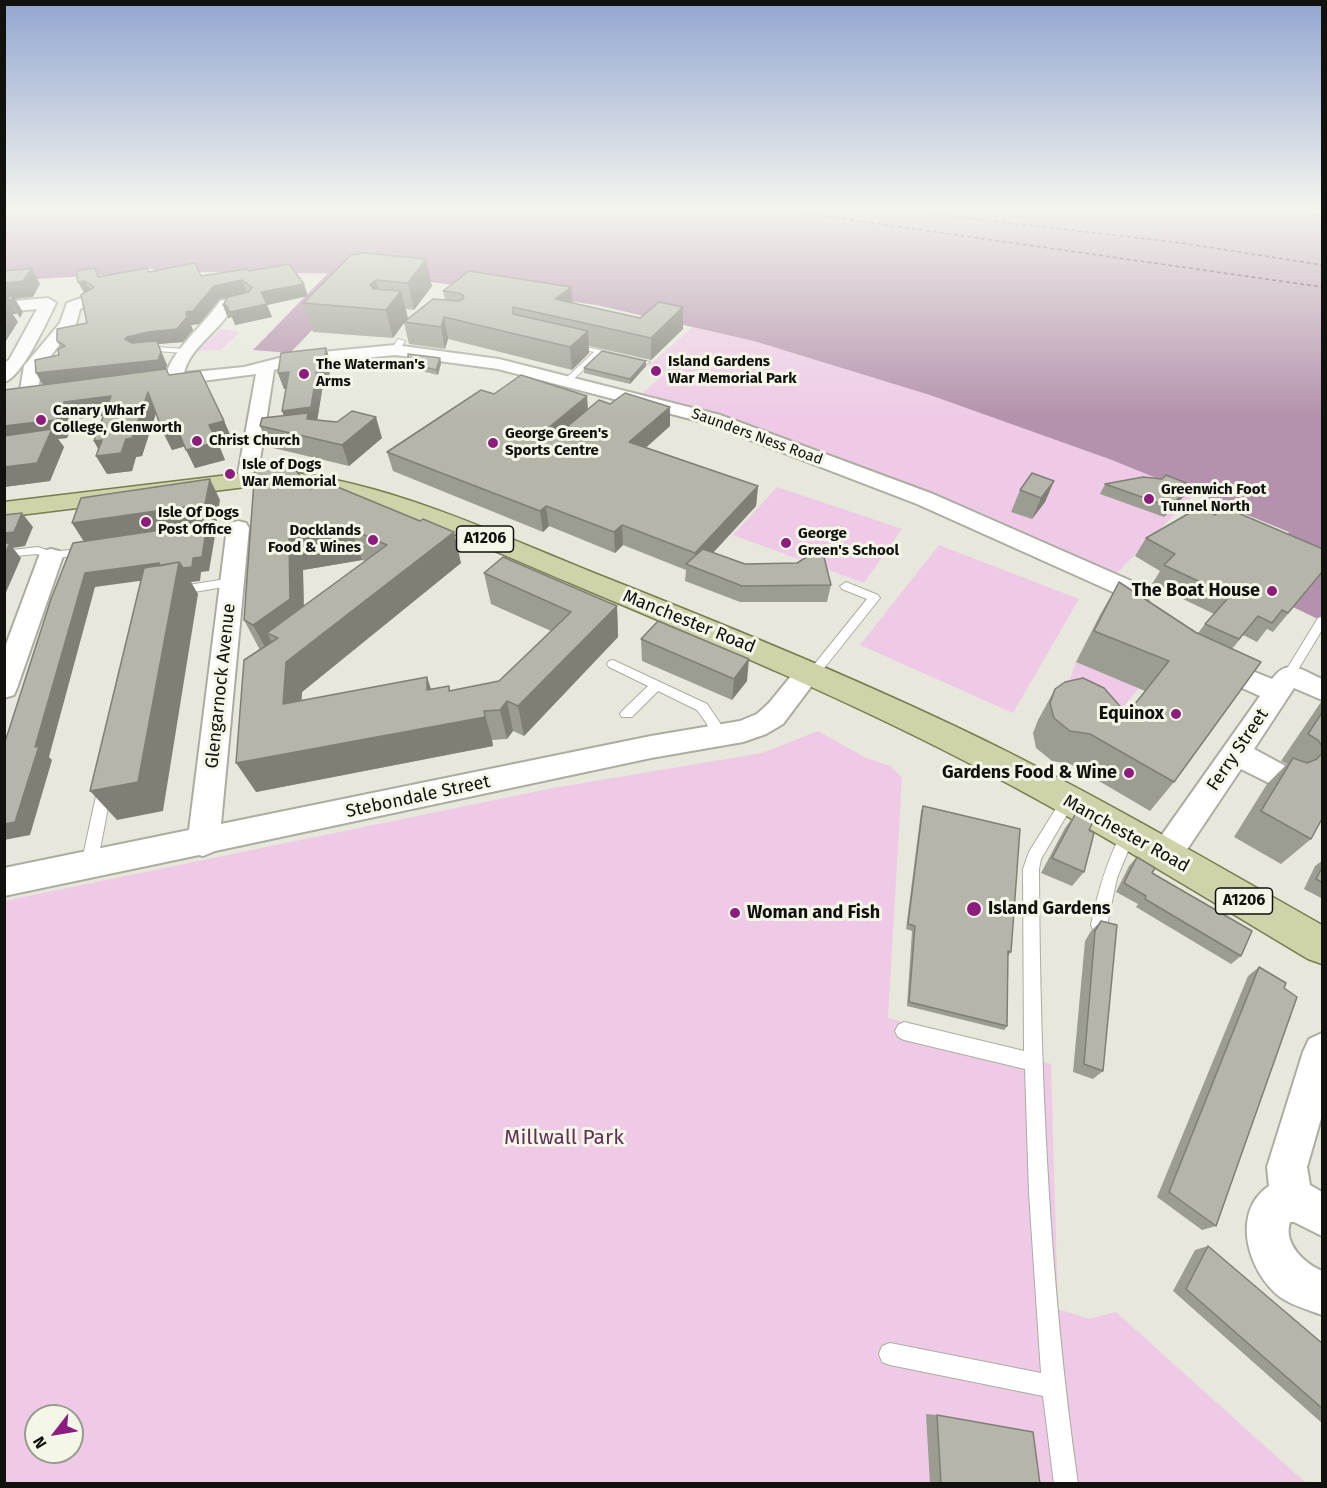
<!DOCTYPE html>
<style>
body{margin:0}
#map{position:relative;width:1327px;height:1488px;overflow:hidden;background:#e7e8db;font-family:"Fira Sans",sans-serif}
canvas{display:block}
.frame{position:absolute;inset:0;border:6px solid #11110d;pointer-events:none}
.north{position:absolute;left:24px;top:1404px;width:60px;height:60px;box-sizing:border-box;background:#f4f6e8;border:2px solid #999a90;border-radius:50%;rotate:239deg;font-size:16px;font-weight:700;line-height:24px;text-align:center;color:#11110d}
.north::after{content:'';display:block;margin:auto;width:21px;height:27px;background:#8c1c7e;clip-path:polygon(50% 0,100% 100%,50% 72%,0 100%)}
</style>
<div id="map">
<canvas width="1327" height="1488"></canvas>
<div class="frame"></div>
<div class="north">N</div>
</div>
<script>
const context = document.querySelector('canvas').getContext('2d');
context.lineJoin = 'round';
function fill(path, color) {
  context.fillStyle = color;
  context.fill(path, 'evenodd');
}
function strokePath(path, color, width, dash) {
  context.strokeStyle = color;
  context.lineWidth = width;
  context.lineCap = dash ? 'butt' : 'round';
  context.setLineDash(dash || []);
  context.stroke(path);
}
function label(font, color, halo, rows, align = 'center') {
  context.font = font + ' "Fira Sans",sans-serif';
  context.lineWidth = 6;
  context.setLineDash([]);
  context.textBaseline = 'middle';
  context.strokeStyle = halo;
  context.fillStyle = color;
  for (const [text, x, y, turn = 0] of rows) {
    context.save();
    context.translate(x, y);
    context.rotate((+turn || 0) * Math.PI / 180);
    context.textAlign = isNaN(turn) ? turn : align;
    if (halo) context.strokeText(text, 0, 0);
    context.fillText(text, 0, 0);
    context.restore();
  }
}
fill(new Path2D(`
 M332 240 1065 404 1290 532 1196 493 1116 574 898 479 856 467 712 412 641 394 667 372 648 366 694 326C658 314 617 309 579 302 441 278 306 271 167 272L147 268 119 274 5 281Z
 M221 329 240 332 221 350 198 351Z
 M777 487 902 529 864 583 733 535Z
 M939 545 1079 599 1013 713 860 645Z
 M1076 662 1139 688 1100 735 1066 691Z
 M818 731 866 758 891 766 902 778 888 1018 1051 1064 1058 1309 1089 1319 1116 1312 1306 1483H5L4 901 553 788 762 753ZM36 1416H72V1452H36Z`), '#eecae6');
fill(new Path2D(`
 M5 210H1303L1322 216V621L1293 607 1320 574 1273 553 1289 532 1112 460 930 395 754 341 596 305 410 279 317 325 290 353 253 350 328 273 167 272 147 268 119 274 5 281Z`), '#b491ac');
strokePath(new Path2D(`
 M759 210 831 217 1322 287
 M897 210 1182 243 1322 265`), '#491c42', 1.5, [4, 3]);
const lane = new Path2D(`
 M398 339 405 341 398 352H392L391 350Z
 M570 343 650 362 646 364 601 354 567 385 564 384V380L594 352 570 347Z
 M155 347 186 349 190 351 186 353 155 351 144 353 140 351Z
 M238 525 243 528 242 530 194 538 189 535 194 532Z
 M38 547 52 552 86 548 91 551 86 554 51 559 37 554 4 557V551Z
 M232 578 238 582 236 585 176 595 170 591 176 587Z
 M846 582 878 595 880 598 817 677H809L807 674 809 671 867 599 842 589 840 586Z
 M1322 617V630L1293 678H1285L1283 675 1285 672 1318 618Z
 M613 660 707 704 720 723 724 736 722 740H712L707 724 697 710 658 691 632 717H622L620 714 622 711 648 686 609 667 607 664 609 661Z
 M105 781 110 783 112 787 97 865 94 870 89 872 84 870 81 865 98 787 100 783Z
 M1068 795 1073 797 1075 801 1041 859 1039 869C1040 1075 1049 1280 1078 1484H1054L1043 1396 890 1365 882 1362 879 1354 882 1346 890 1343 1041 1373 1029 1193 1025 1069 904 1040 898 1037 895 1031 898 1025 904 1022 1024 1051 1023 869 1029 852 1063 797Z
 M1128 828 1133 830 1135 834 1117 878 1107 925 1105 930 1099 932 1093 930 1091 925C1098 891 1107 860 1123 830Z`);
const street = new Path2D(`
 M90 295 98 300 80 309 76 324 42 367 37 396 28 402 21 400 19 396 24 366 60 323 67 303Z
 M247 295 255 300 253 303 232 308C220 331 190 347 184 373L244 367 291 355 395 345 499 359 720 415 933 494 1129 580 1139 587 1154 611 1151 617 1142 619 1133 617 1121 599 1113 592 917 504 706 423 498 369 395 355 291 365 274 370 257 479 254 483H240L237 479 256 374 164 386 155 381 158 377 166 375C172 350 205 324 220 301Z
 M48 298 56 303C47 321 22 378 4 382V363L9 360 37 309 4 312V302Z
 M238 521 246 523 249 528 221 824 651 736 740 721 757 714 769 703 800 665 809 662 818 665 822 672 783 724 766 734 743 742 651 758 215 851 203 856 199 855 4 896V868L189 830 227 528 230 523Z
 M51 549 59 551 63 556 17 688 14 695 4 698V650L39 556 43 551Z
 M1213 655 1272 679C1288 657 1302 670 1322 679V700L1294 688 1254 749 1289 768 1294 776 1289 784 1279 788 1241 769 1176 866 1165 870 1154 866 1149 856 1154 846 1260 696 1204 671 1200 664 1204 657Z
 M1322 1033V1115L1307 1167 1310 1185 1322 1192V1236L1294 1222H1290C1283 1244 1304 1263 1322 1271V1315C1309 1310 1291 1305 1280 1297 1248 1272 1230 1212 1269 1186L1267 1167 1303 1052 1309 1039Z`);
const primary = new Path2D(`
 M270 470C385 480 488 530 594 573 733 628 873 685 1008 752 1115 806 1218 866 1322 925V964L1308 959C1201 895 1095 829 984 771 851 701 713 643 575 585 475 544 379 494 270 484L4 517V502Z`);
strokePath(lane, '#abada0', 2);
strokePath(street, '#abada0', 4);
strokePath(primary, '#787c4d', 3);
fill(lane, '#fff');
fill(street, '#fff');
fill(primary, '#cfd3a9');
fill(new Path2D(`
 M351 255 432 286 414 310 406 309 408 319 445 300 443 291 573 303 640 318 683 307V329L651 360 589 346V353L572 370 448 339 445 349 409 344 404 323 393 338 313 332 303 303Z
 M95 268 100 276 149 272 201 276 249 271 308 296 267 305 272 317 235 325 232 317 228 318 223 305 247 293 220 299 199 324 191 325 193 330 183 342 158 344 167 365 166 369 169 375 224 421 232 439 218 443 225 460 195 468 185 446 172 450 163 432 156 413 142 456 136 457 132 471 107 474 96 456 98 449 94 441 103 416 75 419 67 438 58 439 64 447 50 481 4 487V390L43 385 59 355 61 348 57 341 87 323 84 293 78 282Z
 M326 348 331 363 328 384 323 385 317 420 382 438 349 466 269 447 260 426 284 416 286 389H284L278 373Z
 M440 358 441 363 438 375 409 368 408 363Z
 M646 361V366L630 384 584 373V368Z
 M494 394 587 396 588 410 610 404 670 407V426L646 447 758 486 756 506 713 553 745 564 831 585 827 602H740L685 581 686 570 623 545 615 553 549 526 543 532 393 471 387 452Z
 M1054 481 1045 502 1032 519 1011 512 1020 490Z
 M1105 484 1191 485 1185 495 1164 517 1100 494Z
 M310 489 461 563 302 692 301 700 430 689 449 686 450 691 499 681 551 631 491 604 484 573 617 606 618 637 524 736 513 731 507 739 492 740 493 746 256 792 260 650 244 620ZM362 560 365 561 304 606 303 570Z
 M1146 538 1323 571 1273 632 1267 629 1257 642 1243 635 1232 648 1174 782 1150 811 1070 764 1052 761 1036 748 1033 733 1038 720 1055 689 1127 714 1145 691 1076 662 1101 613 1119 582 1198 633 1205 624 1214 614 1152 584 1160 571 1135 556Z
 M641 639 747 681 732 700 642 661Z
 M1323 699V817L1311 839 1281 864 1234 837 1267 784 1287 764 1281 761Z
 M923 806 1011 952 1008 956 1007 1026 1004 1030 907 1006 912 931 906 929 921 811Z
 M1076 813 1089 830 1084 872 1072 886 1041 873 1065 828Z
 M1137 857 1152 873 1241 956 1231 964 1136 907 1138 904 1116 892 1129 866Z
 M1323 860V899L1304 889 1315 866Z
 M1101 921 1103 1071 1093 1079 1073 1072 1085 941 1091 931Z
 M1259 967 1216 1226 1202 1230 1157 1197 1248 976Z
 M1208 1246 1323 1344V1424L1173 1291 1195 1250Z
 M926 1414 937 1415 1040 1484H930Z`), '#9c9d91');
fill(new Path2D(`
 M426 259 432 286 414 310 408 283Z
 M32 268 40 284 33 297 15 299 23 312 20 318 9 300 18 314H13L18 322 4 344V283Z
 M242 280 247 293 220 299 199 324 191 325 193 330 183 342 158 344 167 365 164 373 44 387 36 373 125 339 127 337 186 312 214 286Z
 M376 280 383 308 370 284Z
 M85 281 91 293 85 294 78 282Z
 M304 284 308 296 267 305 272 317 235 325 230 312 261 292Z
 M571 287 573 308 555 299Z
 M401 291 408 319 404 322V323L393 338 386 310Z
 M223 305H226L232 317 228 318Z
 M683 307V329L651 360V338Z
 M444 317 448 339 445 349 441 327Z
 M588 331 589 353 572 370 570 347Z
 M326 348 331 363 328 384 323 385 314 440 309 424 288 427 282 411 317 369Z
 M440 358 441 363 438 375 436 370Z
 M646 361V366L630 384V379Z
 M289 372 294 388 284 389 278 373Z
 M148 392 157 410 142 456 136 457 132 471 107 474 96 456 102 455 94 441 126 439Z
 M111 396 120 414 75 419 67 438 58 439 64 447 50 481 4 487V426L64 402Z
 M587 396 588 416 550 448 547 436V429Z
 M670 407V426L630 462 629 442Z
 M376 417 382 438 349 466 342 445Z
 M224 421 232 439 218 443 225 460 195 468 186 450 209 425Z
 M177 428 186 446 172 450 163 432Z
 M210 479 220 500 216 526 210 527 215 536 209 571 201 572 200 581 191 582 198 594 163 811 117 820 90 791 161 578 95 587 49 757 52 760 30 835 4 840V824L35 747 85 573 159 563 179 562 193 558 86 545 72 523Z
 M1054 481 1045 502 1032 519 1041 498Z
 M1191 485 1185 495 1164 517 1170 507Z
 M758 486 756 506 698 569 694 568 695 553Z
 M546 506 549 526 543 532 540 511Z
 M22 513 33 527 25 546 13 548 21 558 4 597V533Z
 M622 525 623 545 615 553 614 532Z
 M351 529 362 560 303 570 304 630 278 638 267 633 277 650 270 656 253 625 289 539Z
 M454 532 461 563 302 692 299 734 283 704 286 662Z
 M617 606 618 637 524 736 518 706Z
 M1258 616 1243 635 1225 658 1239 639Z
 M749 659 747 681 732 700 734 679Z
 M427 677 437 707 427 690Z
 M507 701 513 731 507 739 500 710Z
 M484 711 492 740 493 746 256 792 236 763Z`), '#7f7f76');
const building = new Path2D(`
 M364 253 426 259 408 283 376 280 370 284 373 289 401 291 386 310 303 303 351 255Z
 M195 263 201 276 247 269 249 271 289 264 304 284 261 292 267 304 230 312 226 305H223L228 297 249 292 252 287 242 280 214 286 193 311 186 312 187 317 177 329 148 332 127 337 125 339 132 343 157 341 161 352 158 360 36 373 35 360 59 355 58 349 65 346 57 341V329L87 323 81 295 94 287 85 281 78 282 76 271 95 268 98 277 147 268 149 272Z
 M32 268 23 281 4 283V271Z
 M469 271 571 287 555 299 640 318 659 302 683 307 651 338 513 307V314L588 331 570 347 444 317 441 327 404 322 433 299 458 301 463 299 464 296 459 293 443 291Z
 M14 296 10 301 8 297 4 298V297Z
 M326 348 323 369H317L311 407 282 411 289 372 278 373 281 353Z
 M602 351 646 361 630 379 584 368Z
 M408 354 440 358 436 370 408 363Z
 M166 369 169 375 200 371 224 421 209 425 217 442 186 450 177 428 163 432 148 392 132 438 126 439 121 453 96 456 102 440 94 441 111 396 64 402 56 420 4 426V390Z
 M521 375 587 396 547 429V436H556L599 400 610 404 625 393 670 407 629 442 758 486 695 553 622 525 614 532 546 506 540 511 387 452 481 390 494 394Z
 M352 411 376 417 342 445 260 426 262 418 308 413 307 419 337 422Z
 M52 429 37 463 4 467V436Z
 M255 467 295 469 310 489 323 481 420 521 423 519 454 532 286 662 283 704 427 677V690L449 686V691L499 681 571 612 484 573 503 557 617 606 518 706 507 701 500 710 484 711 485 717 236 763 244 660 278 638 267 633 387 545 351 529 289 539 290 599 253 625 244 620Z
 M1032 473 1054 481 1041 498 1020 490Z
 M1166 475 1191 485 1170 507 1105 484 1143 477 1162 479Z
 M210 479 205 504 72 523 81 498Z
 M1200 507 1215 515 1224 507 1323 549V571L1288 613 1282 610 1272 623 1258 616 1239 639 1205 624 1230 596 1164 565 1175 554 1146 538Z
 M22 513 14 532 4 533V515Z
 M207 523 202 557 193 558 192 567 183 568 179 562 159 566V563L85 573 35 747 39 746 15 822 4 824V745L51 599 73 543Z
 M4 543H10L4 555Z
 M703 549 745 564 797 563 815 552 824 557 831 585 742 586 686 564Z
 M179 562 138 782 90 791 144 568Z
 M1119 582 1195 632 1261 662 1174 782 1090 734 1070 731 1054 718 1050 703 1055 689 1065 682 1083 678 1104 688 1127 714 1169 661 1094 631Z
 M658 621 749 659 734 679 641 639Z
 M1323 711V748L1318 740 1308 734Z
 M1323 752V817L1311 839 1261 811 1293 758 1307 763 1317 759Z
 M923 806 1020 829 1011 952 1008 951 1007 1026 909 1002 915 926 908 924Z
 M1076 813 1093 822 1089 830 1094 833 1084 872 1052 858Z
 M1137 857 1155 868 1152 873 1252 931 1241 956 1145 899 1146 896 1124 883Z
 M1323 866V883L1316 879Z
 M1101 921 1117 925 1103 1071 1084 1064 1095 931Z
 M1259 967 1286 983 1284 988 1297 997 1216 1226 1169 1192Z
 M1208 1246 1323 1344V1409L1186 1289Z
 M937 1415 1033 1432 1040 1484H941Z`);
fill(building, '#b5b6a9');
strokePath(building, '#7f7f76', 1.5);
const sky = context.createLinearGradient(0, 0, 0, 418);
sky.addColorStop(0, '#93a6d0');
sky.addColorStop(0.5, '#f4f5ef');
sky.addColorStop(1, '#f4f5ef00');
context.fillStyle = sky;
context.fillRect(0, 0, 1327, 418);
for (const [x, y, r, color] of [
 [656,371,6,"#8c1c7e"],
 [304,374,6,"#8c1c7e"],
 [41,420,6,"#8c1c7e"],
 [197,441,6,"#8c1c7e"],
 [493,443,6,"#8c1c7e"],
 [230,474,6,"#8c1c7e"],
 [1149,499,6,"#8c1c7e"],
 [146,522,6,"#8c1c7e"],
 [373,540,6,"#8c1c7e"],
 [786,543,6,"#8c1c7e"],
 [1272,591,6,"#8c1c7e"],
 [1176,714,6,"#8c1c7e"],
 [1129,773,6,"#8c1c7e"],
 [974,909,8,"#8c1c7e"],
 [735,913,6,"#8c1c7e"]
]) {
  const dot = new Path2D();
  dot.arc(x, y, r, 0, 2 * Math.PI);
  context.fillStyle = color;
  context.fill(dot);
  strokePath(dot, '#f4f6e8', 2);
}
label('bold 15px', '#11110d', '#f4f6e8', [
 ["Island Gardens",668,362],
 ["War Memorial Park",668,379],
 ["The Waterman's",316,365],
 ["Arms",316,382],
 ["Canary Wharf",53,411],
 ["College, Glenworth",53,428],
 ["George Green's",505,434],
 ["Sports Centre",505,451],
 ["Christ Church",209,441],
 ["Isle of Dogs",242,465],
 ["War Memorial",242,482],
 ["Greenwich Foot",1161,490],
 ["Tunnel North",1161,507],
 ["Isle Of Dogs",158,513],
 ["Post Office",158,530],
 ["Docklands",361,531,"right"],
 ["Food & Wines",361,548,"right"],
 ["George",798,534],
 ["Green's School",798,551]
], 'left');
label('15px', '#11110d', '#f4f6e8', [
 ["Saunders Ness Road",757,437,20]
]);
for (const [x, y, w] of [
 [485,539,57],
 [1244,901,57]
]) {
  const box = new Path2D();
  box.roundRect(x - w / 2, y - 13, w, 26, 4.5);
  context.fillStyle = '#f4f6e8';
  context.fill(box);
  strokePath(box, '#11110d', 1.5);
}
label('bold 16px', '#11110d', null, [
 ["A1206",485,539],
 ["A1206",1244,901]
]);
label('bold 18px', '#11110d', '#f4f6e8', [
 ["The Boat House",1260,591],
 ["Equinox",1164,714],
 ["Gardens Food & Wine",1117,773],
 ["Island Gardens",988,909,"left"],
 ["Woman and Fish",747,913,"left"]
], 'right');
label('18px', '#11110d', '#f4f6e8', [
 ["Manchester Road",689,622,22],
 ["Glengarnock Avenue",221,686,-84],
 ["Ferry Street",1238,750,-56],
 ["Stebondale Street",418,797,-12],
 ["Manchester Road",1126,834,29]
]);
label('21px', '#613259', '#f4f6e8', [
 ["Millwall Park",564,1138]
]);
</script>
